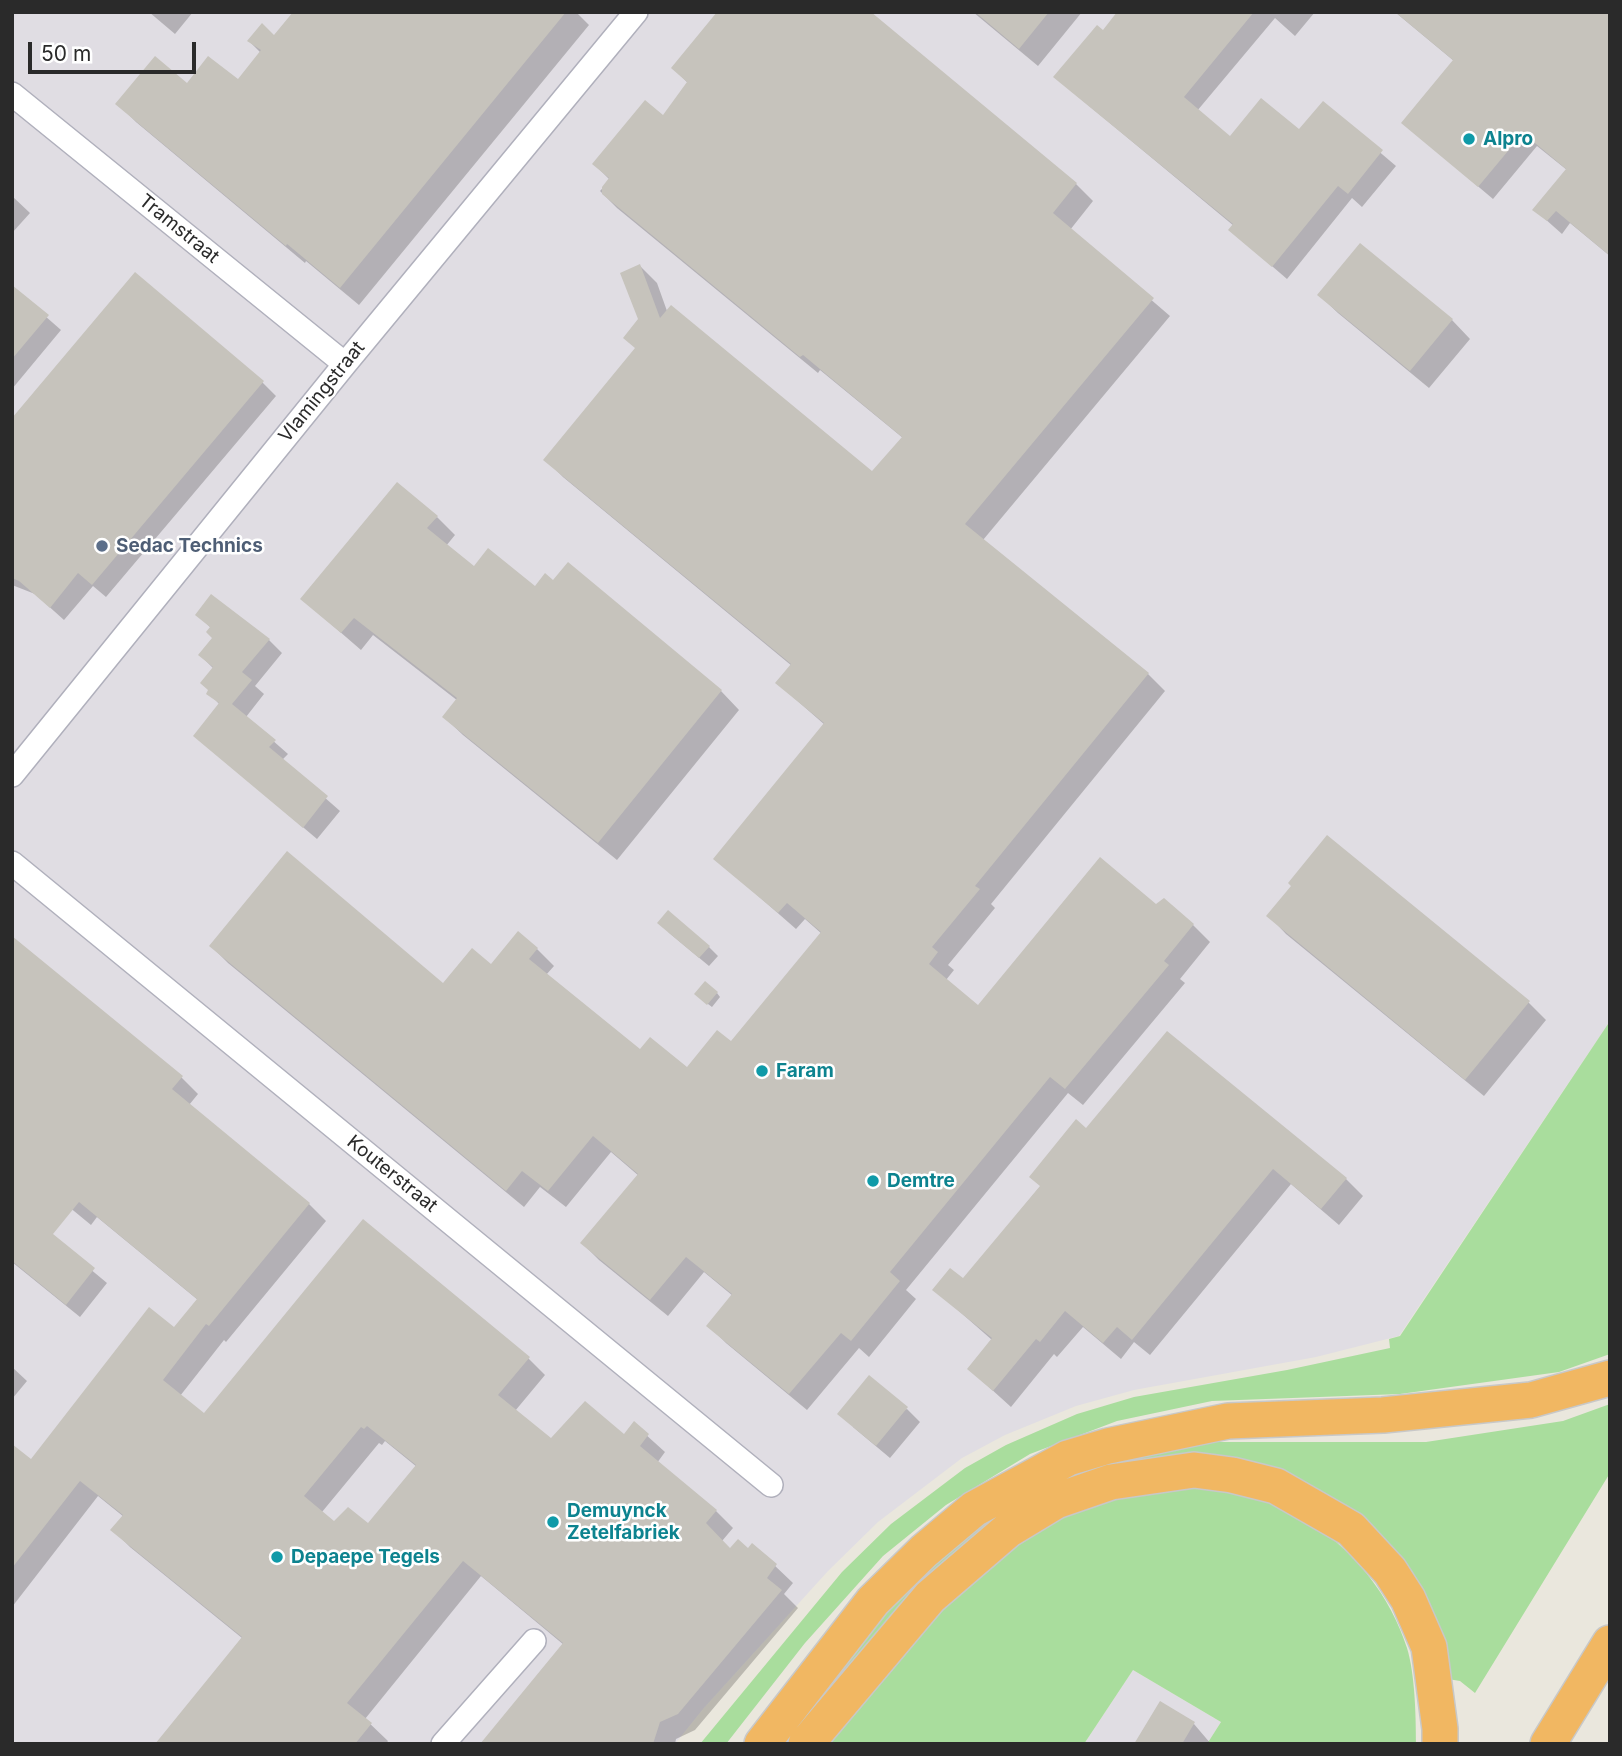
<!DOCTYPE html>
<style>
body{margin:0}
#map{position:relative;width:1622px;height:1756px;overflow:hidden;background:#eae7dd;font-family:Inter,sans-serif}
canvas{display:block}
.frame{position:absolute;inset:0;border:14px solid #2a2a2a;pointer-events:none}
.scale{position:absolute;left:28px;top:42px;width:168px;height:32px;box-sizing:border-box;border:4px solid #2a2a2a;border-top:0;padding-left:9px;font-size:21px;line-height:24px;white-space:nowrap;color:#2a2a2a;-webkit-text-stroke:5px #fff;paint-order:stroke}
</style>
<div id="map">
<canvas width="1622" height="1756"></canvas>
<div class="frame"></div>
<div class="scale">50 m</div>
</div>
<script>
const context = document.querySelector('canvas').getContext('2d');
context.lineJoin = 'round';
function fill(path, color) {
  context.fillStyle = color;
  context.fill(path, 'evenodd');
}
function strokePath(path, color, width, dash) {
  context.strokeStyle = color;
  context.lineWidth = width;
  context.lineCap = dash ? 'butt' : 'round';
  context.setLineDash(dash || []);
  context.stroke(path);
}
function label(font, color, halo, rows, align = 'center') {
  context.font = font + ' Inter,sans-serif';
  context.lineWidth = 5;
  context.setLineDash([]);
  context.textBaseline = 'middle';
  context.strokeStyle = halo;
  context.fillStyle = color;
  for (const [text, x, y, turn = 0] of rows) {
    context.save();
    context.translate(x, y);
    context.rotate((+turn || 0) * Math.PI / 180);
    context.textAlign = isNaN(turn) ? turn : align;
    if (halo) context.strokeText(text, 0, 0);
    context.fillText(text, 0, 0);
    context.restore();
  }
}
fill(new Path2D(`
 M12 12H1610V1021L1399 1336 1316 1357 1134 1390 1076 1406 1005 1435 962 1458 878 1522 828 1571 703 1709 675 1744H12Z
 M1133 1670 1221 1722 1207 1744H1084Z`), '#e0dde3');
fill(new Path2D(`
 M1610 1021V1354L1559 1372 1400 1394 1212 1401 1117 1421 1030 1454 946 1505 883 1556 805 1643 726 1744H700L842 1572 891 1524 965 1468 1006 1445 1077 1414 1134 1397 1287 1370 1390 1348 1389 1339 1400 1336Z
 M1610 1404V1473L1475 1693 1460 1681 1448 1679 1431 1613 1261 1466 1053 1489 792 1744H774L885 1607 993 1514 1104 1459 1199 1442H1426L1563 1421Z
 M1191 1485C1224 1489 1258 1493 1289 1508 1297 1512 1304 1518 1312 1523 1356 1554 1390 1595 1407 1648 1415 1674 1416 1716 1416 1744H1207L1221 1722 1133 1670 1084 1744H826L926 1620 997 1553 1048 1521 1126 1491Z`), '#a9dd9d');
fill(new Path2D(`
 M149 12H193L175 34Z
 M295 12H576L589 25 359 305 306 261 305 263 136 122 118 104 187 85 238 81 261 53 249 41 274 37Z
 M868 12 1076 184 1093 201 1070 230 1170 316 983 540 1148 674 1165 691 991 904 995 908 948 965 954 970 946 980 978 1007 1156 906 1193 925 1210 942 1180 979 1185 983 1083 1105 1068 1093 906 1290 916 1299 869 1357 859 1348 807 1410 726 1343 709 1326 733 1296 704 1272 668 1316 599 1260 582 1243 639 1176 611 1152 566 1207 540 1187 524 1207 228 963 211 946 443 985 537 949 554 966 546 975 640 1051 687 1070 731 1043 822 934 805 919 796 929 716 859 825 725 777 683 792 666 563 477 546 460 637 349 640 320V266L657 283 667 311 872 474 903 438 820 370 818 373 617 208 600 191 610 180 594 164 663 117 688 83 673 68Z
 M973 12H1082L1038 66Z
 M1120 12H1315L1295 36 1275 18 1197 111 1230 138 1299 132 1323 104 1396 166 1362 207 1352 198 1287 279 1230 230 1234 226 1070 90Z
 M1395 12H1610V256L1570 223 1562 234 1535 210 1567 170 1537 146 1493 199 1403 123 1454 61Z
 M12 196 30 213 12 233Z
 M12 287 61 330 12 389Z
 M1319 295 1452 320 1470 339 1429 388 1338 313Z
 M262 382 276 396 106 597 93 586 64 620 35 594 12 585V421Z
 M437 517 455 535 446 546 474 568 535 589 721 691 739 710 617 860 463 735 444 717 458 701 373 635 361 650 302 599Z
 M197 614 269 640 282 653 255 686 264 694 246 717 288 754 282 760 340 811 317 839 195 736 220 705 209 693 214 669 200 655 214 638 211 628Z
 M1269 916 1528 1002 1546 1020 1484 1096 1286 934Z
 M668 932 709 947 718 956 709 966Z
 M717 993 720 997 712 1007 700 998Z
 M1167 1033 1346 1179 1363 1196 1339 1225 1291 1184 1150 1355 1134 1342 1121 1359 1083 1327 1057 1357 1054 1354 1011 1407 969 1369 992 1340 935 1290 963 1280Z
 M181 1077 198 1094 189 1105 309 1204 326 1221 226 1342 224 1340 180 1396 204 1416 528 1358 545 1375 515 1411 551 1441 624 1436 634 1424 665 1452 657 1463 716 1511 733 1528 722 1541 730 1550H748L753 1545 793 1583 784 1594 798 1608 695 1730 676 1739 675 1744H482L564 1645 481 1576 365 1719 388 1741 386 1744H157L242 1638 130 1547 113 1530 124 1517 98 1496 12 1607V1447L31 1461 175 1330 198 1300 97 1217 91 1225 12 1160ZM385 1441 417 1467 368 1526 334 1523 322 1512 379 1443 382 1445Z
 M12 1204 107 1283 80 1317 12 1262Z
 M12 1367 27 1381 12 1399Z
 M907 1409 920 1422 890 1458 853 1427Z
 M1194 1724 1211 1744H1136Z`), '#0003');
fill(new Path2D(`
 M293 12H566L340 288 287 244 286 246 115 104 155 56 187 83 208 56 238 79 261 50 247 41 262 23 274 35Z
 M717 12H871L1077 183 1053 213 1154 298 965 524 1149 673 975 886 980 889 932 947 938 952 929 964 978 1005 1100 857 1156 904 1164 898 1194 924 1164 961 1169 965 1065 1089 1050 1077 890 1272 900 1281 851 1341 841 1333 789 1394 706 1326 732 1294 686 1257 650 1300 580 1243 638 1174 593 1136 548 1191 522 1171 506 1191 209 946 287 851 443 983 472 948 491 964 518 931 538 948 529 959 640 1049 650 1037 687 1067 717 1030 731 1041 821 932 787 903 778 913 713 859 824 723 775 683 791 664 543 460 635 348 623 338 638 319 620 273 640 264 660 318 671 305 872 471 902 437 803 355 800 357 602 194V187L609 178 592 164 645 100 663 115 687 82 671 68Z
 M975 12H1049L1019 49Z
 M1117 12H1254L1184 97 1230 136 1261 98 1299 129 1323 101 1383 150 1348 194 1338 186 1272 267 1228 230 1233 224 1053 77 1097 25 1103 30Z
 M1395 12H1610V256L1556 211 1547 221 1532 210 1566 169 1523 133 1478 187 1401 123 1453 60Z
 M1360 243 1453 319 1410 371 1317 295Z
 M135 272 264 381 92 585 78 573 50 608 19 581 12 578V418Z
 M12 285 49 315 12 359Z
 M397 482 438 516 427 528 474 566 488 548 535 586 545 573 553 580 568 562 722 690 598 843 442 717 457 698 354 618 341 633 300 599Z
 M211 594 270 639 242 672 252 680 232 704 276 740 269 747 328 796 303 828 193 736 219 703 206 694 208 690 200 683 213 667 198 655 212 638 206 632 210 627 195 615Z
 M1327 835 1530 1001 1465 1080 1266 916 1291 886 1288 883Z
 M668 910 710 946 699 958 657 923Z
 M12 936 183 1076 172 1089 310 1203 209 1326 206 1324 163 1380 204 1413 363 1219 530 1357 498 1395 551 1438 585 1401 624 1434 634 1421 649 1434 640 1446 717 1510 706 1523 730 1548 738 1539 748 1548 752 1543 777 1564 767 1578 782 1590 678 1714 660 1722 653 1744H480L563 1643 463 1561 347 1703 372 1723 355 1744H155L242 1637 110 1530 123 1515 80 1481 12 1568V1444L31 1459 149 1307 174 1327 197 1299 79 1202 53 1234 95 1268 66 1305 12 1261ZM367 1426 416 1465 368 1523 348 1507 334 1521 304 1496 361 1427 364 1429Z
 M705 981 718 992 707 1005 694 994Z
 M1167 1031 1347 1178 1321 1209 1273 1169 1132 1340 1117 1327 1103 1343 1065 1311 1040 1342 1036 1339 993 1391 967 1369 992 1338 932 1290 950 1268 963 1278 1040 1186 1029 1177 1076 1119 1086 1128Z
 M869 1375 908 1407 876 1446 837 1414Z
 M1160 1701 1195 1722 1182 1744H1134Z`), '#c6c3bc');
const minor = new Path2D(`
 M12 94 345 364
 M12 775 345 364 636 12
 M12 863 771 1485
 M443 1744 534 1641`);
const highway = new Path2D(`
 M762 1744 873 1601 924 1551 974 1509 1068 1458 1108 1446 1228 1421 1383 1415 1531 1400 1610 1378
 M806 1744 930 1597 1008 1530 1056 1501 1111 1482 1194 1470 1232 1475 1276 1486 1351 1529 1390 1571 1408 1599 1429 1647 1440 1729V1744
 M1548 1744 1610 1643`);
strokePath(minor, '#b0b0bc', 26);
strokePath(highway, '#c8c8c8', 38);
strokePath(minor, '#fff', 23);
strokePath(highway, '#f1b762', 35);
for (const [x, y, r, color] of [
 [1469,139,7,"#0f9aa8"],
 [102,546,7,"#5c6f8a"],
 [762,1071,7,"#0f9aa8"],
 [873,1181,7,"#0f9aa8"],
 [553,1522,7,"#0f9aa8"],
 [277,1557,7,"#0f9aa8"]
]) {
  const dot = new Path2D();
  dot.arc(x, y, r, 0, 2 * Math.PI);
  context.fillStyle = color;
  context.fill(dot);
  strokePath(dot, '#fff', 2.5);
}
label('bold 19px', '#0d838f', '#fff', [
 ["Alpro",1483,139],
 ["Faram",776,1071],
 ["Demtre",887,1181],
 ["Demuynck",567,1511],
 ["Zetelfabriek",567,1533],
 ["Depaepe Tegels",291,1557]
], 'left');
label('19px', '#2a2a2a', '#fff', [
 ["Tramstraat",179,229,39],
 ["Vlamingstraat",322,392,-51],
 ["Kouterstraat",392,1174,39]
]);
label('bold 19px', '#4e5e75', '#fff', [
 ["Sedac Technics",116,546]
], 'left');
</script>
